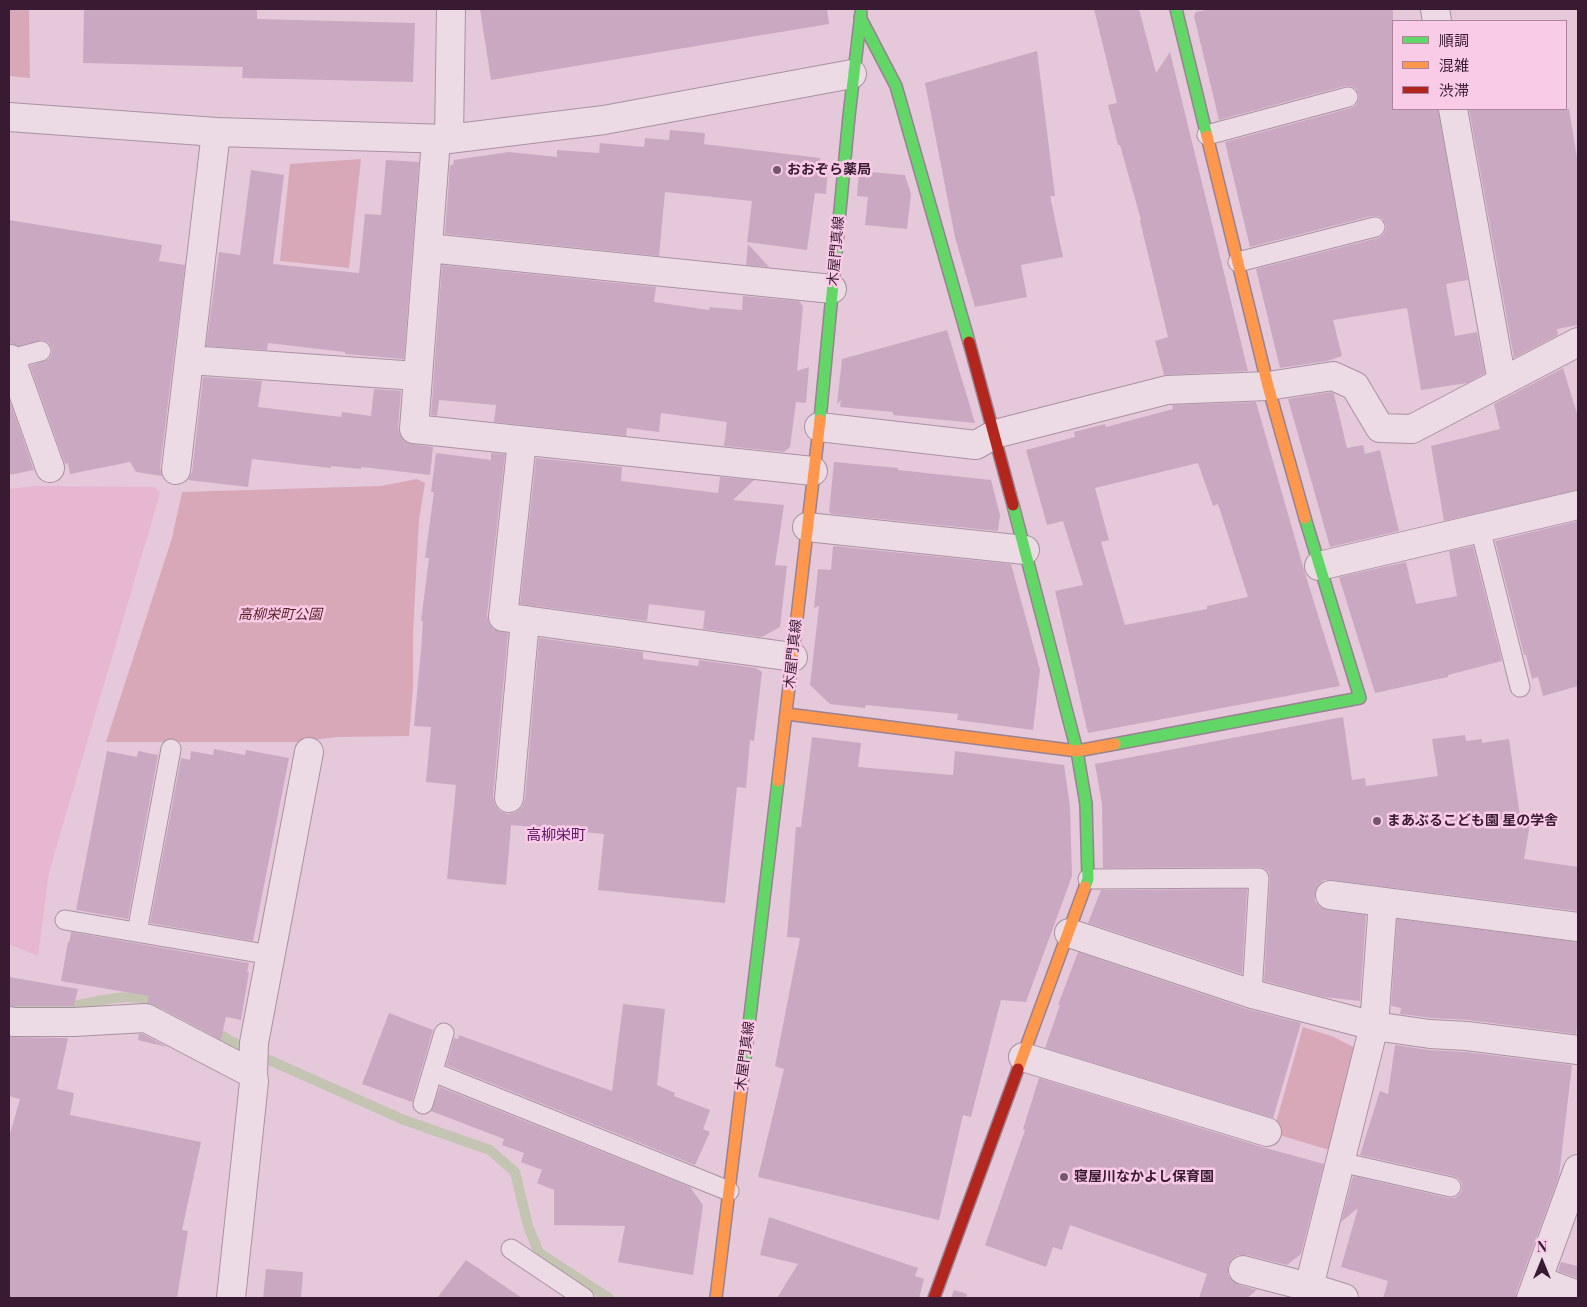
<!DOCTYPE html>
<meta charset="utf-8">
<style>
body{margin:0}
#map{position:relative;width:1587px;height:1307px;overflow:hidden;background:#e5c8da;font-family:"Playfair Display","Noto Sans JP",serif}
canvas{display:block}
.frame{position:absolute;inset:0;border:10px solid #381a33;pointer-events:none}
.legend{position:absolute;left:1392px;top:20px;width:175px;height:90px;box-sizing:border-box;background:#f9cbe7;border:1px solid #ac849f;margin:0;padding:6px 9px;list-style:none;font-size:15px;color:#381a33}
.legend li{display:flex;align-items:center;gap:10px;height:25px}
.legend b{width:25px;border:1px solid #ac849f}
.north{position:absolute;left:1517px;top:1237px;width:50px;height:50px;-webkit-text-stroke:4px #f9cbe7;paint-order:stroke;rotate:0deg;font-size:14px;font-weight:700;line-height:20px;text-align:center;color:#381a33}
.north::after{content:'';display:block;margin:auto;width:18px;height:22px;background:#381a33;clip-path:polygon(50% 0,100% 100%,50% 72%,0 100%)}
</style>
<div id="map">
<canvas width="1587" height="1307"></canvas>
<div class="frame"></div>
<ul class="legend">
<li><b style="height:6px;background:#63d668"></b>順調</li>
<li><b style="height:6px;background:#ff974d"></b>混雑</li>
<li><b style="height:6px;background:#b3261e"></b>渋滞</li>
</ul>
<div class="north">N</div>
</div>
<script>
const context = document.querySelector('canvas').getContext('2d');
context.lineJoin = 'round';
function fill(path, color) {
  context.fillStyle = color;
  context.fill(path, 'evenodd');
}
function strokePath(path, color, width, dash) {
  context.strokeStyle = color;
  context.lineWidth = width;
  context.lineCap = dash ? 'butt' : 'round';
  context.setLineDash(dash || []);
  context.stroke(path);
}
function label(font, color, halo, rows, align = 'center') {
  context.font = font + ' "Playfair Display","Noto Sans JP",serif';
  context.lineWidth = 5;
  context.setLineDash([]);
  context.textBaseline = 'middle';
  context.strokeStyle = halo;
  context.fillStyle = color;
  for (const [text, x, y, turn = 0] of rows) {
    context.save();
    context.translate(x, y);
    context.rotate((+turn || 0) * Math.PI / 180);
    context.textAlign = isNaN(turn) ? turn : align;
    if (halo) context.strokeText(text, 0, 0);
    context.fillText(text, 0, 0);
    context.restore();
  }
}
fill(new Path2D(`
 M35 486 155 487 160 493 49 872 38 956 9 944V489Z`), '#e7b6d0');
fill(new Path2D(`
 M9 9H29L30 78 9 76Z
 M361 159 349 268 280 261 290 164Z
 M417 479 425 483 419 520 413 633V688L409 736 337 737 297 742H106L172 538 182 492 381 486Z
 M1303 1027 1334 1037 1357 1049 1329 1150 1273 1133Z`), '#d9a8b8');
strokePath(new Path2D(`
 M9 1005C25 1009 41 1010 58 1008 92 1005 128 988 160 1004
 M211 1029 240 1046
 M267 1059 404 1120 490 1150 515 1172 528 1226 539 1253 609 1298`), '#c3c4b1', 10);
fill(new Path2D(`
 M84 9H257V19L415 23 413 82 242 78 243 67 83 63Z
 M480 9H827L829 24 491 80Z
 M1094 9H1139L1156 73 1170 52 1248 371 1164 375 1155 341 1168 337 1140 221 1141 220 1120 145H1118L1108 105 1117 103Z
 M1210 9H1393V109H1438L1468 280 1446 284 1455 336 1477 332 1485 373 1467 383 1421 390 1407 308 1333 320 1342 356 1327 361 1280 368 1256 269 1378 238 1383 235 1386 230V225L1383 219 1378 216H1372L1250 247 1225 142 1351 108 1356 105 1359 99V95L1356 89 1350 86H1345L1219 120 1194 16 1196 12Z
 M1037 51 1055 196H1050L1063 257 1021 265 1027 297 975 307 955 237 925 83Z
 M1469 109H1569L1578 164V325L1557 329 1558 335 1514 358Z
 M670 130 705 133 704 144 820 158V166L828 167 826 194 815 193 807 250 747 242 752 201 665 192 659 256 445 234 450 165H453L454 160 509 152 557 157V150L599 153 600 143 644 147 645 138 669 140Z
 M386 160 419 162 404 359 345 354V352L268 343 267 350 206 346 219 252 240 255 251 170 284 175 273 264 359 273 365 214 381 215Z
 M859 171 905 175 911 194 907 229 865 225 868 197 857 196Z
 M9 220 162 245 159 261 185 265 160 468 162 476 136 472 130 462 70 474 68 463 65 464 30 366 49 359 52 354V348L49 343 43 340 18 346 9 343Z
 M748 244 769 267 746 265Z
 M442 265 656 287 654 302 709 310 710 307 742 310 743 296 799 301 803 306 797 371 809 367 806 403 796 402 790 447 784 452 724 446 727 422 661 413 659 432 627 428 626 436 494 422 496 405 439 400 437 416 431 415Z
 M947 330 975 423 893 415V412L840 407 841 400 837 404 842 359Z
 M1563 368 1578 417V490L1444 521 1431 446 1500 429 1494 404Z
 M203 377 262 381 258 407 341 417 342 412 371 416 374 389 401 391 398 428 400 435 405 441 412 444 433 447 430 475 362 467 361 469 331 466V468L252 459 248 487 188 480 192 472Z
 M1331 392 1334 394 1347 448 1363 445 1365 454 1380 450 1399 531 1330 547 1288 399Z
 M9 399 34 470 9 475Z
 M1256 402 1304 570 1340 686 1088 733 1055 591 1083 585 1063 521 1047 525 1026 450 1075 437 1074 432 1105 424 1106 427 1173 409 1172 405ZM1198 463 1213 506 1218 504 1248 597 1207 606V609L1125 625 1101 542 1109 540 1095 488Z
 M436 453 491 460V453L505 454 487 615 489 623 493 629 508 633 493 797 495 805 500 811 508 814 516 812 522 807 525 799 539 638 643 652V659L698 666 699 660 756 668 762 672 754 741 750 740 746 788 737 787 725 903 598 890 604 834 511 825 506 885 447 879 456 785 426 782 431 727 414 726 421 650 423 621H421L429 558H425L434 492H431Z
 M536 458 622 467 621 481 718 493 720 477 754 480 733 500 784 505 775 565 787 566 780 627 762 637 703 629 705 611 649 604 647 621 520 604Z
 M834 462 898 468V470L991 480 1000 515 998 531 832 514 829 512Z
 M1578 521V686L1543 696 1538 677 1532 679 1526 655H1524L1495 541Z
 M833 546 1011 564 1040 670 1033 730 957 720 958 714 866 705 865 708 830 704 810 685 819 606 814 608 818 569 831 570Z
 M1473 546 1502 661 1448 675V677L1375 693 1339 577 1406 562 1416 604 1457 596 1449 551Z
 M1343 717 1352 780 1365 778 1366 786 1438 776 1432 739 1465 735 1466 741 1482 739V743L1509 739 1521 823 1530 824 1524 859 1578 867V911L1332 880H1324L1318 885 1315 893V901L1320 907 1328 910 1366 915 1360 1001 1324 997 1264 981 1270 879 1269 872 1264 868 1259 867 1103 868 1102 804 1095 764Z
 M812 737 861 743 858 767 953 775 955 751 1064 765 1070 806 1072 876 1026 1002 1001 1000 971 1117 963 1115 939 1220 758 1177 784 1069 775 1066 800 938 787 937 796 827H801Z
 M214 749 245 755 246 750 289 758 253 941 150 923 181 758 190 760 191 751 213 755Z
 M107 751 137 757 138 751 158 755 128 919 76 910Z
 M1247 889 1242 974 1088 923 1101 890Z
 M1397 919 1578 942V1020L1576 1034 1469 1020 1432 1018 1400 1014 1401 1008 1391 1006Z
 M71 932 249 963 247 972H249L241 1020 226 1017 221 1040 153 1004 147 1003 149 996 61 981 68 942 69 943Z
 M1078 952 1247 1009 1301 1023 1273 1118 1045 1048 1060 1005H1058Z
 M9 977 78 989 74 1006H9Z
 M623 1004 665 1009 657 1085 675 1093 674 1096 710 1110 703 1129 710 1132 695 1165 446 1065 454 1038 458 1039 459 1035 612 1091Z
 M389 1013 433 1030 412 1102 362 1084Z
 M139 1034H143L167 1047 138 1040Z
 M9 1037 68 1038 57 1089 74 1093 70 1115 201 1142 182 1230 188 1231 177 1298H9V1137L20 1099 9 1096Z
 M1395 1045 1429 1050 1466 1052 1572 1065 1559 1176 1516 1293V1298H1383L1388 1281 1341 1267 1358 1208 1341 1222 1353 1176 1449 1198H1455L1460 1194 1462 1190V1183L1458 1178 1453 1176 1360 1155 1380 1091 1388 1094Z
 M1039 1078 1262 1147 1324 1164 1301 1254 1287 1265 1247 1255H1238L1232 1259 1228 1266V1275L1232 1281 1239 1285 1257 1290 1247 1298H1199L1207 1274 1070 1225 1062 1250 1053 1247 1046 1267 985 1245 1025 1130 1023 1129Z
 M440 1087 690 1187 703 1205 693 1275 618 1262 625 1226 554 1225V1190L537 1183 542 1170 521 1162 524 1153 502 1145 504 1139 431 1111Z
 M769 1217 918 1268 915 1276 924 1279 919 1298H777L798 1264 760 1255Z
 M466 1260 522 1298H437Z
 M1561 1262 1578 1266V1278L1558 1271Z
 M266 1269 303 1272 301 1298H263Z
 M954 1290 967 1294 966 1298H951Z`), '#caa8c2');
const lane = new Path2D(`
 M1207 135 1348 97
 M1238 262 1375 227
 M11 359 41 351
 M1480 528 1520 687
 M1088 879 1259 878 1252 994
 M65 920 271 955
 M137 932 171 749
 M433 1072 729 1191
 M423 1104 444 1033
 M1340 1162 1451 1187
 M511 1249 584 1298`);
const street = new Path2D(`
 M1435 9 1437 21
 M1453 109 1502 382
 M9 117 216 132 449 139 604 120 852 74
 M449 139 451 9
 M436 140 414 429 813 471
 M428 248 832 289
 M9 359H11L50 468
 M189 360 417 376
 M819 427 976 445 995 434 1167 390 1268 386 1333 376 1355 386 1380 428 1412 429 1578 342
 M522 441 503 617 793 657
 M176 470 216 132
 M807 527 1025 550
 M1319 566 1578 505
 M509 798 525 620
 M1330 895 1578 927
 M1069 933 1252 994 1374 1026 1430 1034 1467 1036 1578 1050
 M9 1021 14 1022H74L146 1018 253 1074
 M1023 1057 1267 1132
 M1243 1270 1309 1287 1344 1298
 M1538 1280 1578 1295
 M1309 1287 1374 1026 1383 902
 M231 1298 254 1082 253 1074 254 1043 309 752
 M1531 1298 1578 1169`);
const fast = new Path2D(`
 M1176 9 1207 136
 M860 17 896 86 969 342
 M820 420 849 116 861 13
 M1013 505 1077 751 1086 804 1088 879 1085 887
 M1115 744 1360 698 1305 518
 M743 1075 778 781`);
const slow = new Path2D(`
 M1207 136 1268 386 1305 518
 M787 714 1077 751 1115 744
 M778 781 820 420
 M1018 1069 1085 887
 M716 1298 743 1075`);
const jam = new Path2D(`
 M969 342 1013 505
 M934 1298 1018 1069`);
strokePath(lane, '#a992a2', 21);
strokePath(street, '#a992a2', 30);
strokePath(fast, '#998292', 14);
strokePath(slow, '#998292', 14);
strokePath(jam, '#998292', 14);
strokePath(lane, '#ecdae5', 19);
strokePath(street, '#ecdae5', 28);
strokePath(fast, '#63d668', 11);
strokePath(slow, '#ff974d', 11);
strokePath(jam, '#b3261e', 11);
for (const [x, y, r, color] of [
 [777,170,5,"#75576d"],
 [1377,821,5,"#75576d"],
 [1064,1177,5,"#75576d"]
]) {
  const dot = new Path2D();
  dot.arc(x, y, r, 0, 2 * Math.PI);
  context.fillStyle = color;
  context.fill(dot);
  strokePath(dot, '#f9cbe7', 2);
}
label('bold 14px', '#381a33', '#f9cbe7', [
 ["おおぞら薬局",787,170],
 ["まあぶるこども園 星の学舎",1387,821],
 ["寝屋川なかよし保育園",1074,1177]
], 'left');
label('14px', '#381a33', '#f9cbe7', [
 ["木屋門真線",836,251,-85],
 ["木屋門真線",793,654,-84],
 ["木屋門真線",745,1056,-83]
]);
label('italic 14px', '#561e23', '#f9cbe7', [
 ["高柳栄町公園",280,615]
]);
label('15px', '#5e1568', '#f9cbe7', [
 ["高柳栄町",556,835]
]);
</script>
